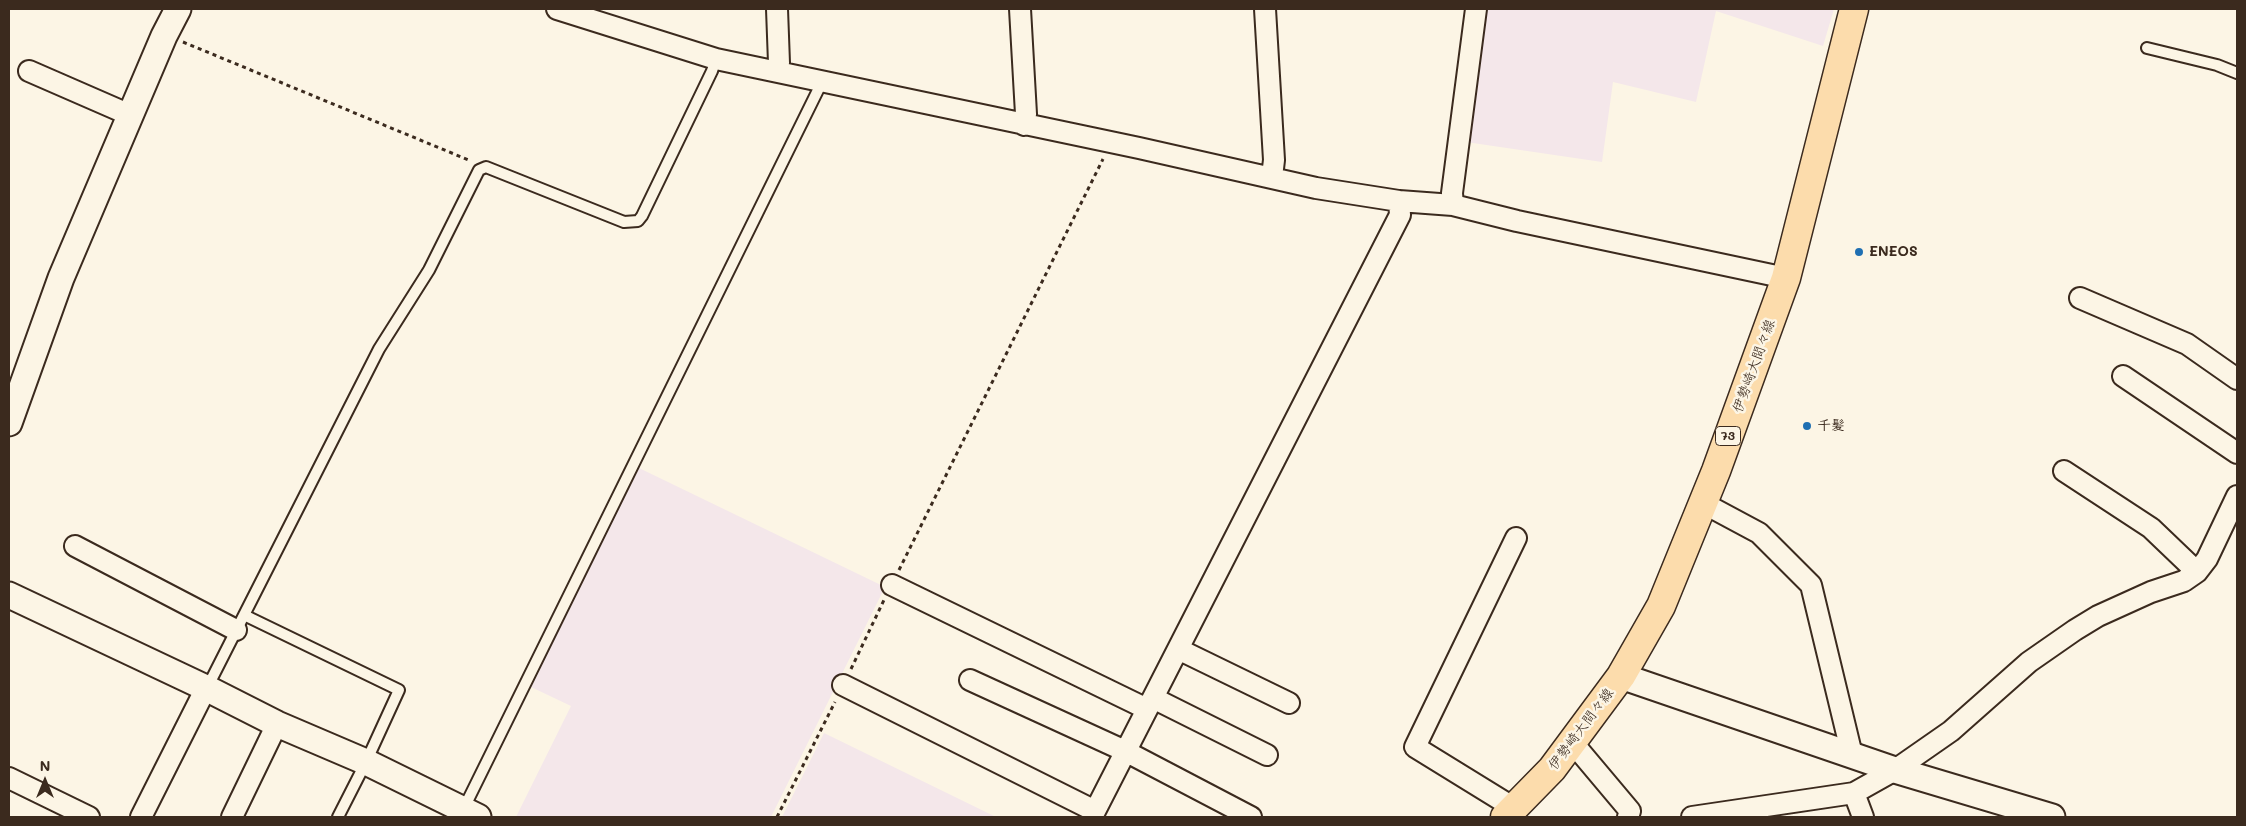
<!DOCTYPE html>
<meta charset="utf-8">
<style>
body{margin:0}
#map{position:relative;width:2246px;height:826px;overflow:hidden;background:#fcf5e5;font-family:Mali,sans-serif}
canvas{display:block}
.frame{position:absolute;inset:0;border:10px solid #3b2a1e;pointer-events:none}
.north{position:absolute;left:20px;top:756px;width:50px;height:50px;-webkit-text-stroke:4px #fcf5e5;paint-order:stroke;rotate:0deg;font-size:14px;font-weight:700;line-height:20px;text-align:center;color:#3b2a1e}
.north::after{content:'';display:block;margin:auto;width:18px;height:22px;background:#3b2a1e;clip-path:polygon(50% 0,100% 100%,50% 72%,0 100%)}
</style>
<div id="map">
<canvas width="2246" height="826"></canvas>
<div class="frame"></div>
<div class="north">N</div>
</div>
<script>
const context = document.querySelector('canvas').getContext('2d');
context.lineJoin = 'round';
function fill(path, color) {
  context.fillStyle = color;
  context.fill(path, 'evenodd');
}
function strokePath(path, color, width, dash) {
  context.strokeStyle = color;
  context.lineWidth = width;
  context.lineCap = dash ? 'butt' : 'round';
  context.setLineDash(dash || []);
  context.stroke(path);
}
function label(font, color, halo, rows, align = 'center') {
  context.font = font + ' Mali,"Klee One",sans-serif';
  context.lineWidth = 5;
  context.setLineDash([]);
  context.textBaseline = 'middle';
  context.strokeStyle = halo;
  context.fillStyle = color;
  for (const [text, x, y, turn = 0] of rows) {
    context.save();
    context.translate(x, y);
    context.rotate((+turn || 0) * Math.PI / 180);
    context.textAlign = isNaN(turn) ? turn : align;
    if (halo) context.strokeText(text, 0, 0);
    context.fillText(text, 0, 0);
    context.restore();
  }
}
fill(new Path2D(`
 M1485 9H1834L1823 46 1716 11 1696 102 1613 82 1602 162 1466 142 1476 98Z
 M639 468 885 587 771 817H516L571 706 531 687Z
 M824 733 996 817H782Z`), '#f4e7ea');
const service = new Path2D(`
 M2147 48 2217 65 2237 73
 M244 615 399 690 366 762 338 817
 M207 688 379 349 429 270 479 170 486 167 624 222 638 221 642 216 712 71 716 59
 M463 810 822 82`);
const minor = new Path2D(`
 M557 9 716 59 1139 148 1316 188 1399 201 1453 205 1517 221 1786 278
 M1020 9 1026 114 1024 125
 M1265 9 1274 160 1272 177
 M29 71 130 115
 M774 71 779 63 777 9
 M1453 205 1452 193 1476 9
 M2080 298 2187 344 2237 379
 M2123 376 2237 453
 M2064 471 2151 528 2197 572
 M1703 503 1759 533 1811 585 1852 755
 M75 546 236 630
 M892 585 1147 709
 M1178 649 1289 703
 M970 680 1125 751 1251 817
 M843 685 1095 811
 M1153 698 1267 755
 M1572 742 1630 811 1628 817
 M9 778 89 817
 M1854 793 1863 817
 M1514 808 1415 747 1516 538
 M141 817 206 688
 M232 817 277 724
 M1092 817 1400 215 1399 201
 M1692 817 1854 793 1895 770 1951 731 2029 662 2075 630 2098 616 2151 592 2184 581 2197 572 2207 559 2237 496`);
const tertiary = new Path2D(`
 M9 423 61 278 164 36 178 9
 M9 595 206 688 277 724 366 762 478 817
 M1621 676 1895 770 2052 817`);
const primary = new Path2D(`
 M1505 817 1552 769 1621 676 1661 606 1716 471 1786 278 1854 9`);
strokePath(service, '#3b2a1e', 14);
strokePath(minor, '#3b2a1e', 24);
strokePath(tertiary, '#3b2a1e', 29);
strokePath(primary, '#3b2a1e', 31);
strokePath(new Path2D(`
 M183 42 471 161
 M899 570 1103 159
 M851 669 884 600
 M777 817 835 702`), '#3b2a1e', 3, [4, 4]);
strokePath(service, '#fcf5e5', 10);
strokePath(minor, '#fcf5e5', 20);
strokePath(tertiary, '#fcf5e5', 25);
strokePath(primary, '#fcdcac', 28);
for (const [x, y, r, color] of [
 [1859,252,5,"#1f6fb2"],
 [1807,426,5,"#1f6fb2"]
]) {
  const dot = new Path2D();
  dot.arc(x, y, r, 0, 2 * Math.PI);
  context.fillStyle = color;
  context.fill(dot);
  strokePath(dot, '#fcf5e5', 2);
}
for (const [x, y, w] of [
 [1728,436,25]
]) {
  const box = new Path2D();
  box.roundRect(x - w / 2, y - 9.5, w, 19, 4);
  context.fillStyle = '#fcf5e5';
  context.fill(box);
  strokePath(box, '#3b2a1e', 1);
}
label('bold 12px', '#3b2a1e', null, [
 ["73",1728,436]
]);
label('bold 14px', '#3b2a1e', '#fcf5e5', [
 ["ENEOS",1869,252],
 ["千髪",1817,426]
], 'left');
label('14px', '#3b2a1e', '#fcf5e5', [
 ["伊勢崎大間々線",1754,366,-70],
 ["伊勢崎大間々線",1581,729,-53]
]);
</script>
